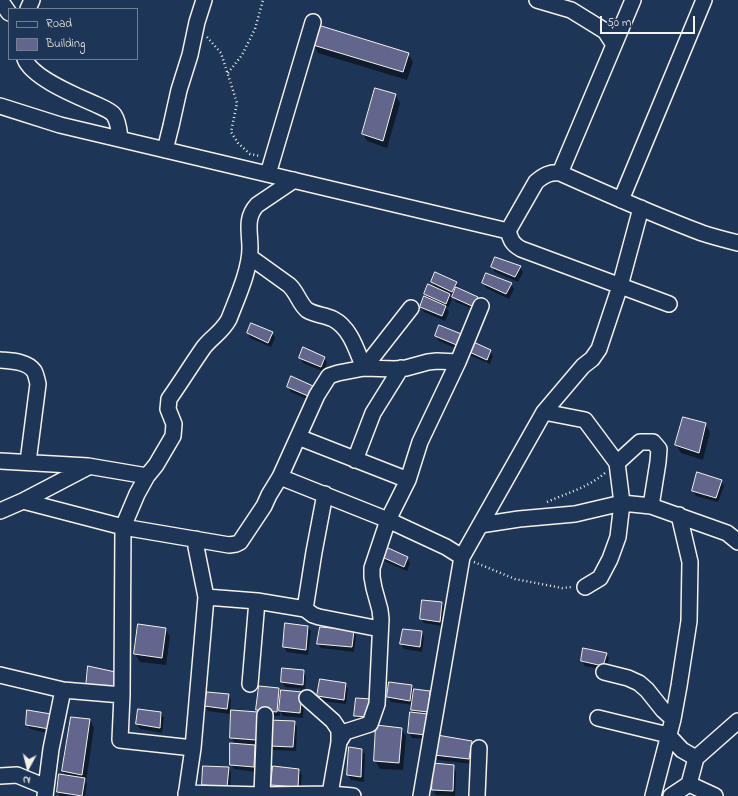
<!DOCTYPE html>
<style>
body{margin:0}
#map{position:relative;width:738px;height:796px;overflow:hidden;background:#1d3557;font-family:"Indie Flower",sans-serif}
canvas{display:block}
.legend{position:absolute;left:8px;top:8px;width:130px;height:52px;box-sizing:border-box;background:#1d3557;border:1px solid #738091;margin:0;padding:5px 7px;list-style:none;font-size:12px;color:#f4f1e8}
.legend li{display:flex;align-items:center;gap:8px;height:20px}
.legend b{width:20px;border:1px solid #738091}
.north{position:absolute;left:8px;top:748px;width:40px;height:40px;-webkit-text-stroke:3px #1d3557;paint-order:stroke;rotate:187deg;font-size:11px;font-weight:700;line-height:16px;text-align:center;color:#f4f1e8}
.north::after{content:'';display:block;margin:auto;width:14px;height:18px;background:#f4f1e8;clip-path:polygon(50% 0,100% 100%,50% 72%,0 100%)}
.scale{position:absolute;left:600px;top:16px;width:95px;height:18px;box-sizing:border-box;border:2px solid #f4f1e8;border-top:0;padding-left:5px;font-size:12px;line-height:14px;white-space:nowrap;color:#f4f1e8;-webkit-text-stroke:3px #1d3557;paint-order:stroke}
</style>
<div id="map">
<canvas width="738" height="796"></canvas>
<ul class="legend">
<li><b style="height:5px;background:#1d3557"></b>Road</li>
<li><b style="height:11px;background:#62668c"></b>Building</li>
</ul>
<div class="north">N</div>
<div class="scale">50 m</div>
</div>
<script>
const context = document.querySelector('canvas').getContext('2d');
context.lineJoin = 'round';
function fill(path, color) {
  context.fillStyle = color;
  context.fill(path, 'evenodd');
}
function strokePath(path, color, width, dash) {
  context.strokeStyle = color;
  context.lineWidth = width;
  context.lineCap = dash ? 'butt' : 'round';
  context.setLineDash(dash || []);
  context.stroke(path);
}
fill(new Path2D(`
 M314 45 408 54 413 62 407 80 318 53Z
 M396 95 400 103 387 148 367 141 363 133Z
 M492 267H520L523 272 518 282 495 272Z
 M486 274 511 284 514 289 509 299 486 288 483 283Z
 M432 282 456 283 459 288 458 289 478 297 480 302 477 311 456 302 453 297 454 296 449 294 452 300 448 308 446 307 449 312 445 321 424 312 421 307 428 299 425 294 435 288Z
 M248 333H272L275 338 271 347 250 338Z
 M436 336H464L462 351 439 341Z
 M466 350 490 351 493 356 490 364 469 355Z
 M300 358H325L327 363 324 372 303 363Z
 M288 387H312L315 392 311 401 291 392Z
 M705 424 710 432 703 460 681 453 676 445Z
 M721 481 724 486 718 502 696 496 693 490Z
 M383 557 407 558 410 563 407 571 386 562Z
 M442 603 445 608 442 626 424 623 421 618Z
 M308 626 311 631 308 655 287 652 284 647Z
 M165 629 170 636 166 665 140 662 135 654Z
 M354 631 356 636 354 652 321 648 318 644Z
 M421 632 424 637 422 652 404 649 401 644Z
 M606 654 609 658 606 670 585 666 582 661Z
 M303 671 306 676 305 689 285 687 282 682Z
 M345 684 348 689 346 704 321 701 319 696Z
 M411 686 414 690 430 692 432 697 428 739 412 738 409 733 415 714 412 710 413 705 391 702 388 697Z
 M278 689 281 694 304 698 303 718 283 716 280 711V716L259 715 260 748 255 747 257 751 256 772 234 769 231 764 235 744 231 737 232 711 259 713 257 710Z
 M228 695 231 700 230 714 208 711 205 706Z
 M373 705 371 721H358L355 716Z
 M161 713 164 718 162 733 140 729 137 724Z
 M51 715 52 734 30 729 27 724Z
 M90 720 94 728 86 782 87 784 85 796H60L58 792 65 776 63 771Z
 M294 722 297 727 296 751 273 750 270 745Z
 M402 729 406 737 403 770 380 769 375 761Z
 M471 742 474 747 472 764 438 760 435 755Z
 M362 749 365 754 364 782 351 780 348 775Z
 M434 764 453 766 456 771 455 796 436 795 433 790Z
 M204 767 229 768 231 773 230 792 206 790 203 785Z
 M299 770 302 775 300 792 275 789 272 784Z`), '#0007');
const building = new Path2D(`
 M318 25 409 53 403 72 313 45Z
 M375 88 396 94 383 141 362 134Z
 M495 257 521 266 515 277 491 267Z
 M435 272 457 282 452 292 431 282Z
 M486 273 512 283 506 294 482 283Z
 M428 284 450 294 446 304 424 294Z
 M456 287 478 297 474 307 452 297Z
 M424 296 446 306 442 316 420 307Z
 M251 323 273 332 268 343 247 333Z
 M439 325 464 335 459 346 435 336Z
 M469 340 491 350 487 360 465 350Z
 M303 347 325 357 321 367 299 358Z
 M291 376 313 386 308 396 287 387Z
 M683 417 706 423 699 453 675 445Z
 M697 472 722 480 716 498 692 491Z
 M386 547 408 557 404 567 382 557Z
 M422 600 442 602 440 622 420 619Z
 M285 623 308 626 306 650 283 647Z
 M138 624 166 628 162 658 134 654Z
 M320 627 354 630 352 647 317 644Z
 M403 629 422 631 420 647 400 644Z
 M583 648 607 653 603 666 581 661Z
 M88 666 120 673 118 692 86 687Z
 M282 668 304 670 303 685 281 682Z
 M320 679 346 683 344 700 317 696Z
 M389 682 412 685 410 701 387 697Z
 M259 686 279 688 277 712 256 710Z
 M414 689 430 691 428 712 411 710Z
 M281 690 302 692 300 713 279 711Z
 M207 692 229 694 227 709 204 706Z
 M356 698 371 699 368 717 354 716Z
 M138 709 161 712 160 728 136 724Z
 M27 710 51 714 49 729 26 725Z
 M231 710 258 712 256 740 230 738Z
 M410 712 428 714 426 735 408 733Z
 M71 717 90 719 82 775 62 771Z
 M268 720 295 721 293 747 269 746Z
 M376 725 402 728 399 763 374 761Z
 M437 735 472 741 469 759 434 755Z
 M230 743 255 745 254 767 230 765Z
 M349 747 362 749 361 777 347 775Z
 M433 763 454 765 453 791 432 790Z
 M203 766 229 767 227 787 202 785Z
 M273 766 299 769 298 787 271 785Z
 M59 774 85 778 82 796 57 792Z`);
fill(building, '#62668c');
strokePath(building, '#f4f1e8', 1);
const minor = new Path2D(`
 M0 0 9 13
 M537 0 571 10 605 31 614 45
 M28 9 32 0
 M25 59C32 78 77 96 95 104 101 107 110 110 114 115 119 123 119 131 120 139
 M0 106 60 125 508 231 536 182C544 175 550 172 560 173 607 194 654 215 702 233 714 237 726 240 738 243
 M165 150 171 126 179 90 190 55 197 22 204 0
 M560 173 633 0
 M268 174 313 22
 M621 200 704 0
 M508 231C511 240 512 244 521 249L669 304
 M250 257 289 285C297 292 299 303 307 310 315 315 325 315 333 319 351 328 357 352 364 368L411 308
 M0 360C11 361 27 361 34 371 36 374 37 380 38 384L28 462
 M544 412 585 420 617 463
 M298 437 408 480
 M355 460 373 413 401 368
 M0 461 88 466 147 476
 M280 477 388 520 446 547 462 557
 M325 494 314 552 305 609 313 615 319 617 380 629
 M23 501 123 527 229 545 236 544 240 542 264 506 269 495 280 477 317 395 329 376 338 373 364 368 395 369 406 368 428 362 437 361 458 362
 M0 511 23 501 88 467
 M480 525 519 519 575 514 622 503 617 463 640 442H653L659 449 658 462 651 506
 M585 587 600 578 610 559 618 537 622 503 651 506 727 533 738 542
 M206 597 257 601 305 609
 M604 672 628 678 639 683 647 690 663 710 673 719
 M0 675 63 690 122 695 120 740 193 748
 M250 684 257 601
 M122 695 123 527 137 494 147 476 156 465 173 436 174 424 168 409 169 399C181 382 192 364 204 347 213 336 222 332 229 319 237 298 250 270 250 248 250 232 245 218 257 205L294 180
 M307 698 333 721 339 730V742
 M265 715 262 795 330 794 353 796
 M598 718 668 735 682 750 696 758
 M0 776 17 775 46 787
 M689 784 715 796
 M186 793 262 795
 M330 794 339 742 345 732 370 724 377 704 381 619 380 610 374 588 372 577V568L388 520 408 480 420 442 458 362 481 306
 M45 796 51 749 63 690
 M186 796 193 748 206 597 196 547V539
 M421 796 462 557 544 412 583 366 592 359 599 349 620 286 641 208
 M477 796 479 748
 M653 796 673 719 679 686 689 621 690 562 679 515
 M671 796 689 784 696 758 738 721`);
strokePath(minor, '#f4f1e8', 18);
strokePath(new Path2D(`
 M207 37 221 53 237 103 231 132 238 143 250 154 260 156
 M228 73 242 55 255 29 263 0
 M547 502C567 493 587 488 605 473
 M474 562 515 579 562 588 572 587`), '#f4f1e8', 2.5, [1, 3]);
strokePath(minor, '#1d3557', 15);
</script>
